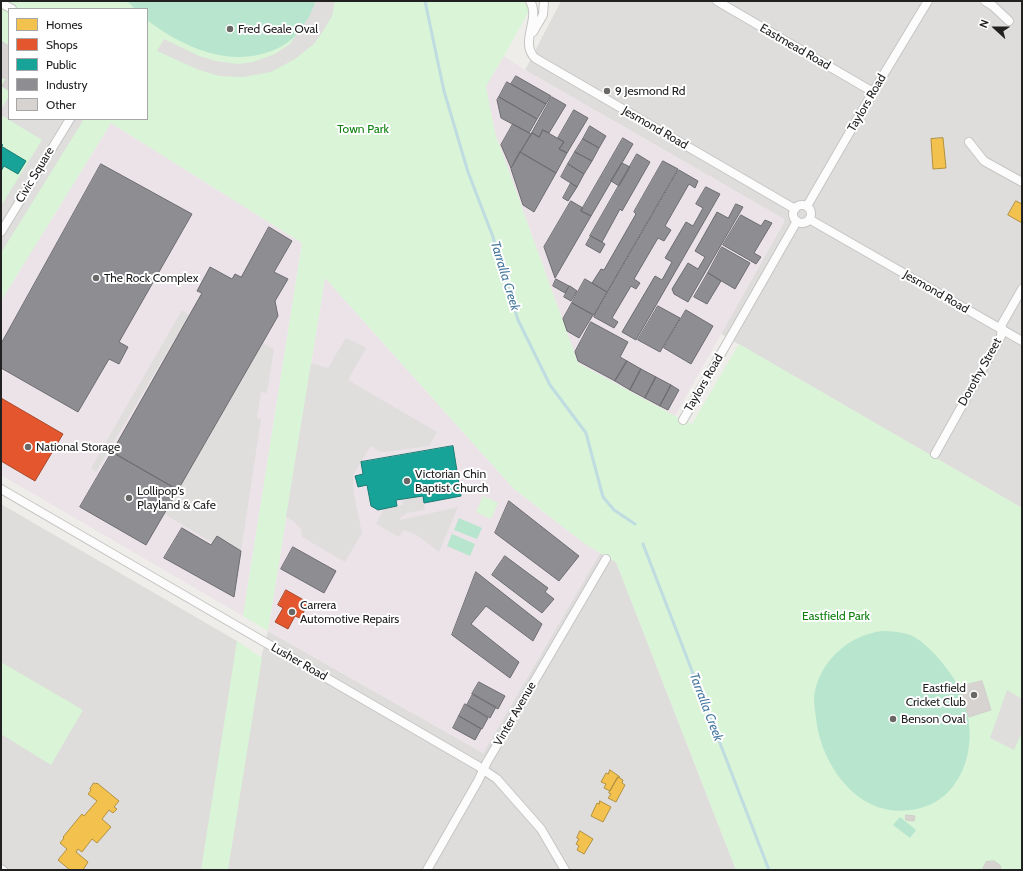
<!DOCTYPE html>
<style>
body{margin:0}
#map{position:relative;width:1023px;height:871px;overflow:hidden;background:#efedea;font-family:Cabin,sans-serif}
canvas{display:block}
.frame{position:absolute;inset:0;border:2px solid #212121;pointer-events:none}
.legend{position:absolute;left:8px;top:8px;width:140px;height:112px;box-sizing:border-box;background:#fff;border:1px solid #a6a6a6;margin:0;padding:5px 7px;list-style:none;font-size:12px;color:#212121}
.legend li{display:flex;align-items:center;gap:8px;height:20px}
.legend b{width:20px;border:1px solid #a6a6a6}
.north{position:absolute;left:975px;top:8px;width:40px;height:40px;-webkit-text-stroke:3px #fff;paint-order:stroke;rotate:291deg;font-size:11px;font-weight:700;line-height:16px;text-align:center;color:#212121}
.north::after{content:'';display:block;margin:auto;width:14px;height:18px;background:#212121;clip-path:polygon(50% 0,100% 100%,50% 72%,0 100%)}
</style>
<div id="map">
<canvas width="1023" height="871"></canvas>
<div class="frame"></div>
<ul class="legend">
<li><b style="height:11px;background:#f2c14e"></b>Homes</li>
<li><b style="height:11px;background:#e4572e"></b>Shops</li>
<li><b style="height:11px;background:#17a398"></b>Public</li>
<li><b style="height:11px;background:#8d8d92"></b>Industry</li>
<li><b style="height:11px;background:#d6d3d1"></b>Other</li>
</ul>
<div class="north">N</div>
</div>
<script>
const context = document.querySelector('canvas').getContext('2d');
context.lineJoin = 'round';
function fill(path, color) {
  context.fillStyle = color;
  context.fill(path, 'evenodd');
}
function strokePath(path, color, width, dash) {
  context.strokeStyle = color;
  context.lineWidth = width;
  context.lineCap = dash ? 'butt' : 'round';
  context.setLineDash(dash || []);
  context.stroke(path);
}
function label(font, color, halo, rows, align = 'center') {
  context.font = font + ' Cabin,sans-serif';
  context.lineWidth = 4;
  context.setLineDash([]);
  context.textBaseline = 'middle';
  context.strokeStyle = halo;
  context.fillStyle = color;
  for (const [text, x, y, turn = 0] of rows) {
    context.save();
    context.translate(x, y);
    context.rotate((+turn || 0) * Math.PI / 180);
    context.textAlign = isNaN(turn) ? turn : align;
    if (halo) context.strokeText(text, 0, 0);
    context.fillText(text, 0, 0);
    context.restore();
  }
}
fill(new Path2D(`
 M561 1H1022V508L721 334 784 222V219L525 70Z
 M1 504 237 641 261 658 268 631 483 753 600 553 616 562 736 870H1Z`), '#dedddb');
fill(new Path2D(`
 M504 56 525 70 784 219V222L675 416 578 363 495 133 485 86Z
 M111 123 302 243 243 616 1 475V301Z
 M325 278 513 488 585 544 600 553 483 753 268 631Z`), '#ece3e9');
fill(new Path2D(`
 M1 1H525L530 9 504 56 486 86 495 133 578 363 675 416 692 424 739 344 1022 508V870H736L616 562 585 544 513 488 325 278 268 631 243 616 302 243 111 123 1 301ZM9 9H147V119H9Z
 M483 496 498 503 491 519 476 512Z
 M237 641 262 658 228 870H201Z
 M1 662 83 710 51 765 1 734Z`), '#daf4d7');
fill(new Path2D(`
 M127 1H316C311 19 298 37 282 46 236 71 185 49 147 20V9H135Z
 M459 518 482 528 477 539 454 530Z
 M452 534 475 544 470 556 447 546Z
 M883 631C891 631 899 632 907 634 920 638 931 650 940 660 946 668 954 677 959 687 974 719 975 762 950 790 940 801 926 808 911 810 858 818 821 765 816 718 815 709 813 700 815 691 822 659 851 634 883 631Z
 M900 817 916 830 910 838 893 825Z`), '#b7e5ce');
fill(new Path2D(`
 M316 1H335L332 16 323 31 314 44 295 59 271 72 243 77 220 76 199 70 157 51 164 39 199 56 216 61 237 64 253 62 275 54 290 44 309 17Z
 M9 96V119H84L1 253V206L42 140 1 115V109Z
 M182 310 189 315 96 472 91 468Z
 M347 338 366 348 348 380 437 432 429 446 386 452H380L371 446 353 475 354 494 362 533 345 562 302 537 301 529 293 521 286 517 311 363 328 368 345 339Z
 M263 343 274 349 267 393 261 392 257 418 261 419 241 551 217 537 213 543 164 514Z
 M423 496 425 510 407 513 401 517 400 520 458 507 439 552 418 536 404 530 399 537 376 524 384 509 403 505 402 499Z
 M1007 690 1022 699V732L1014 750 990 738Z`), '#dfdedd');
const homes = new Path2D(`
 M943 138 946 168 933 169 931 139Z
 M1016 201 1022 204V223L1008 215Z
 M610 770 620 777 619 778 618 777 610 791 604 788 606 784 601 782 606 773 608 774Z
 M618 777 623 780 622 783 625 785 616 802 608 798 611 794 609 793Z
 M94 783 96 784 97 783 119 801 114 807 117 809 113 813 109 810 102 819 111 827 97 843 92 839 82 852 78 849 76 852 88 862 83 870H70L58 860 67 849 60 843 64 838 63 837 82 814 84 816 97 801 88 794 91 790 90 789Z
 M600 801 611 807 603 822 591 816 597 803 599 804Z
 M580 831 593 839 584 854 577 850 579 846 576 844 579 839 577 838Z`);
fill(homes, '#f2c14e');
strokePath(homes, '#b39140', 1);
const shops = new Path2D(`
 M1 398 63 434 35 481 1 461Z
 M286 590 309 603 300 618 295 616 288 629 275 622 283 608 278 605Z`);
fill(shops, '#e4572e');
strokePath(shops, '#aa472a', 1);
const public = new Path2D(`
 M1 144 3 145 1 146 26 161 18 174 4 166 1 171Z
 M453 446 461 496 424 503 423 496 396 500 397 506 378 510 371 506 367 485 358 487 355 476 363 474 361 462Z`);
fill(public, '#17a398');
strokePath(public, '#1a7c74', 1);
const industry = new Path2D(`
 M516 76 551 96 546 104 511 84Z
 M507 82 546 104 537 119 499 97Z
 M499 97 537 119 529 133 501 118 497 100Z
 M552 97 566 105 549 133 543 130 539 137 532 133 531 134Z
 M574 110 588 118 567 153 559 149 564 142 558 138Z
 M513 124 531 134 511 168 501 145Z
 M590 126 606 136 599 148 583 139Z
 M543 130 564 142 559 149 567 153 556 173 520 152 532 133 539 137Z
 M623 138 633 144 591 216 581 211Z
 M583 139 599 148 592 161 575 152Z
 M520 152 556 173 534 212 523 205 511 169Z
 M575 152 592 161 584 174 568 164Z
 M637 154 650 162 622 211 620 209 602 242 590 236Z
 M663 161 678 169 607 292 592 283 601 269 604 270 636 214 634 212Z
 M622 163 630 167 619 186 611 181Z
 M101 164 192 214 119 342 128 347 119 364 109 359 78 412 1 368V344Z
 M568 164 584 174 577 187 561 177Z
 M679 170 698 181 695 188 689 184 665 226 671 230 664 241 658 238 634 279 640 283 636 289 631 286 612 318 618 322 614 328 594 317Z
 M571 183 577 187 568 201 563 198Z
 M706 187 720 194 636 340 622 332 655 276 662 280 672 262 665 258 686 222 693 226 703 208 696 204Z
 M571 201 583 208 581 211 591 216 555 278 544 247Z
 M736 204 743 207 688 302 674 294 672 289 688 263 698 269 705 257 695 251 717 212 728 218Z
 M741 215 761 226 765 220 772 223 754 253 761 257 756 264 723 245Z
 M269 227 292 241 274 272 288 279 275 301 278 316 178 490 112 452 202 293 197 291 210 267 232 279 235 274 241 277Z
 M591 236 605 244 600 253 586 245Z
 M722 247 750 263 735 289 708 273Z
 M708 273 721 281 707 304 694 297Z
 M556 279 569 286 565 293 553 286Z
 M585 279 607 292 594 315 572 303Z
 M570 286 577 291 571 301 564 297Z
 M572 303 593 315 579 338 567 331 563 319Z
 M658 306 680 318 660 352 638 340Z
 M686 310 713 326 691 364 664 348Z
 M591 322 628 342 620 357 627 361 615 381 578 361 575 352Z
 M627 361 641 369 630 390 615 381Z
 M641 369 656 377 645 398 630 390Z
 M656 377 671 385 660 406 645 398Z
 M671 385 679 390 668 410 660 406Z
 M112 452 178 490 146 545 80 507Z
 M509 501 579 556 559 581 495 533Z
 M182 528 211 545 217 536 241 551 234 597 164 558Z
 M293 547 336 571 324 593 281 569Z
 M505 556 548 588 545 592 554 599 542 613 492 575Z
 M476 572 542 624 533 641 486 606 471 624 519 662 510 678 452 635Z
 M479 682 505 696 498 709 472 694Z
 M473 694 496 707 490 718 467 705Z
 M465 704 488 718 482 729 459 716Z
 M459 716 481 729 475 740 453 728Z`);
fill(industry, '#8d8d92');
strokePath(industry, '#6d6d70', 1);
strokePath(new Path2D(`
 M425 1 444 91 468 172 493 237 518 320 550 385 586 433 603 497 614 510 635 524
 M643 544 769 870`), '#bfdce1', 3);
const building = new Path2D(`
 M1 41 9 46V88L8 90 2 86 6 79 1 77Z
 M982 681 991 710 969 717 959 687Z
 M906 815 915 816 914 821 906 820Z
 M994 861 1000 865 1001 870H982L986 862Z`);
fill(building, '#d6d3d1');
strokePath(building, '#d2cfcc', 1);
const street = new Path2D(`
 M530 1C541 19 519 42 535 58L795 209
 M717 1 873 92
 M985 1 993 6 1009 21
 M1 3 12 9
 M533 32 543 15 544 1
 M969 142 984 161 1022 182
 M793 214a9 9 0 1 1 18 0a9 9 0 1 1-18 0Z
 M807 206 873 92 928 1
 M809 219 1022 341
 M1 232 70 119
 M683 420 797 221
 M935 454 1001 336 1002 324 1022 289
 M1 489 478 766 497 779 541 829 565 870
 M1 869 3 870
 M427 870 478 781 487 762 606 559`);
strokePath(street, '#c6c5c4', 10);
strokePath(street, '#fdfcfc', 8);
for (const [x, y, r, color] of [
 [230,29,4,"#696867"],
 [607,91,4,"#696867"],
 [96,278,4,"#696867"],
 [28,447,4,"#696867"],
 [407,481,4,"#696867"],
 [129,498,4,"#696867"],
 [292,612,4,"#696867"],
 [974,695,4,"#696867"],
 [893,719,4,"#696867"]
]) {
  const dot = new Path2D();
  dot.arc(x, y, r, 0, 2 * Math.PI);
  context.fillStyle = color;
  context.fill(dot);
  strokePath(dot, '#fff', 1.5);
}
label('12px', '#212121', '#fff', [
 ["Fred Geale Oval",238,29],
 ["9 Jesmond Rd",615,91],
 ["The Rock Complex",104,278],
 ["National Storage",36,447],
 ["Victorian Chin",415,474],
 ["Baptist Church",415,488],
 ["Lollipop's",137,491],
 ["Playland & Cafe",137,505],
 ["Carrera",300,605],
 ["Automotive Repairs",300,619],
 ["Eastfield",966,688,"right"],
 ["Cricket Club",966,702,"right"],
 ["Benson Oval",901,719]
], 'left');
label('12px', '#212121', '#fff', [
 ["Eastmead Road",795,47,30],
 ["Taylors Road",867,103,-60],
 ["Jesmond Road",655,128,30],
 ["Civic Square",35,175,-59],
 ["Jesmond Road",936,292,30],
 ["Dorothy Street",980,372,-61],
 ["Taylors Road",704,383,-60],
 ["Lusher Road",299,662,30],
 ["Vinter Avenue",515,714,-60]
]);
label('12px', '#0f8010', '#fff', [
 ["Town Park",363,129],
 ["Eastfield Park",836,616]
]);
label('italic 13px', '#497aa0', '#fff', [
 ["Tarralla Creek",505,276,73],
 ["Tarralla Creek",706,707,69]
]);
</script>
